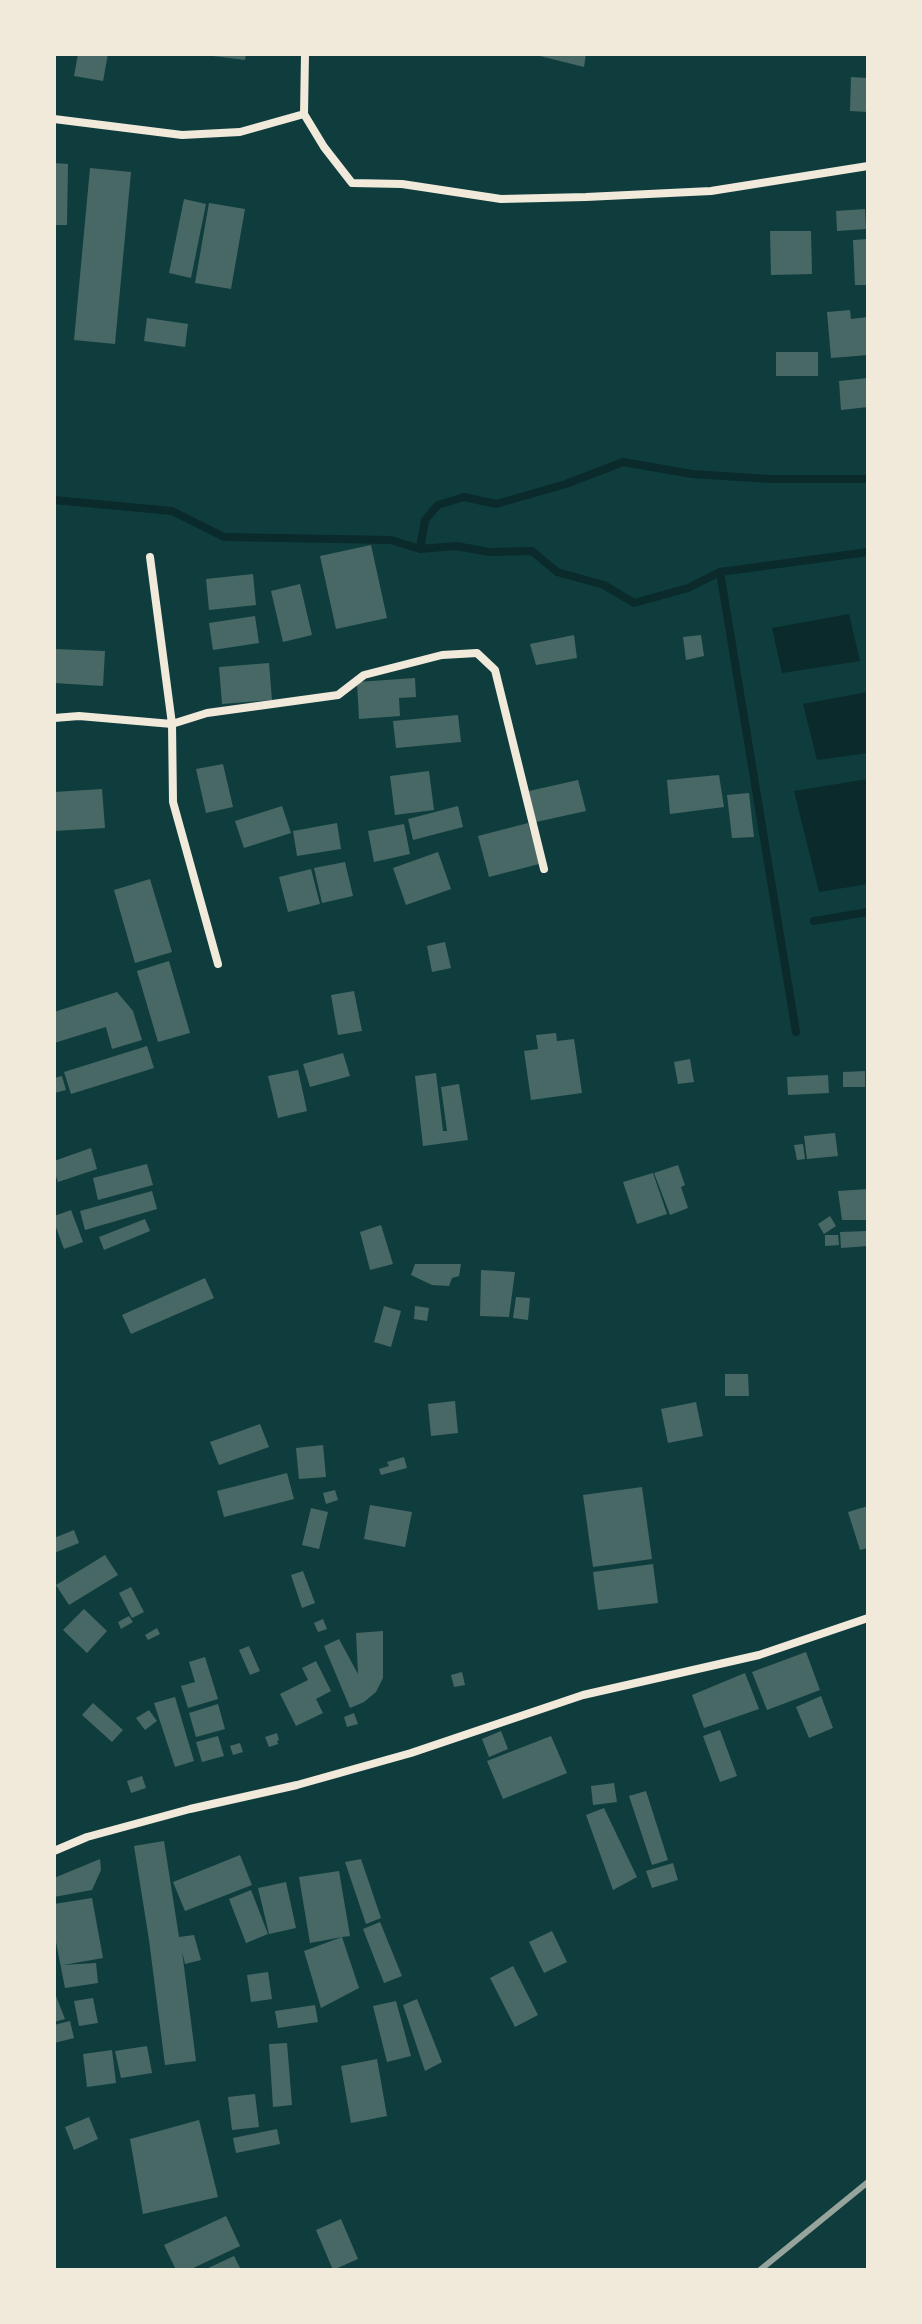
<!DOCTYPE html>
<style>
body{margin:0}
#map{position:relative;width:922px;height:2324px;overflow:hidden;background:#0f3d3e;font-family:Karla,sans-serif}
canvas{display:block}
.frame{position:absolute;inset:0;border:56px solid #f1e9da;pointer-events:none}
</style>
<div id="map">
<canvas width="922" height="2324"></canvas>
<div class="frame"></div>
</div>
<script>
const context = document.querySelector('canvas').getContext('2d');
context.lineJoin = 'round';
function fill(path, color) {
  context.fillStyle = color;
  context.fill(path, 'evenodd');
}
function strokePath(path, color, width, dash) {
  context.strokeStyle = color;
  context.lineWidth = width;
  context.lineCap = dash ? 'butt' : 'round';
  context.setLineDash(dash || []);
  context.stroke(path);
}
fill(new Path2D(`
 M849 614 860 661 782 673 772 628Z
 M868 692V753L817 760 803 704Z
 M868 779V884L819 892 794 791Z`), '#0a2a2b');
strokePath(new Path2D(`
 M54 500 172 511 224 537 391 540 420 549 425 520 438 505 464 497 496 504 566 484 623 462 692 474 770 479H868
 M420 549 456 546 489 552 532 551 557 572 604 585 634 603 688 588 720 572 868 552
 M720 572 796 1032
 M814 921 868 912`), '#0a2a2b', 8);
fill(new Path2D(`
 M78 54H108L103 81 74 76Z
 M213 54H246L245 60 213 56Z
 M532 54H586L584 67Z
 M851 77 868 78V112L850 111Z
 M54 163 68 164 67 225H54Z
 M90 168 131 172 115 344 74 340Z
 M184 199 206 204 191 278 169 273Z
 M209 203 245 209 231 289 195 283Z
 M865 209 866 229 837 231 836 211Z
 M770 231H811L812 274 771 275Z
 M868 239V285H855L853 240Z
 M850 310 851 319 868 317V355L831 358 827 312Z
 M147 318 188 324 185 347 144 341Z
 M776 352H818V376H776Z
 M868 378V407L841 410 839 381Z
 M371 545 387 618 336 629 320 556Z
 M253 574 256 605 209 610 206 579Z
 M300 584 312 635 283 642 271 591Z
 M255 616 259 643 213 650 209 623Z
 M574 635 577 658 536 665 530 644Z
 M701 635 704 656 686 660 683 637Z
 M54 649 105 651 103 686 54 683Z
 M269 663 272 700 222 704 219 667Z
 M415 678 416 697 399 698 400 716 359 719 357 682Z
 M458 715 461 742 396 748 393 721Z
 M223 764 233 807 206 813 196 769Z
 M429 771 434 810 395 815 390 776Z
 M719 775 724 807 670 814 667 780Z
 M578 780 586 811 536 822 529 791Z
 M102 789 105 828 54 831V792Z
 M749 793 754 837 732 838 727 795Z
 M282 806 291 833 244 848 235 821Z
 M458 806 463 827 413 840 408 819Z
 M337 823 341 849 297 856 293 831Z
 M528 823 539 864 489 877 478 836Z
 M404 824 410 854 374 862 368 831Z
 M438 852 451 889 406 905 393 868Z
 M345 862 353 896 322 903 314 868Z
 M311 869 320 904 288 912 279 877Z
 M150 879 172 952 135 963 114 890Z
 M445 942 451 968 432 972 427 946Z
 M169 961 190 1033 158 1042 137 971Z
 M354 991 362 1031 338 1035 331 995Z
 M117 992 133 1011 142 1040 112 1049 106 1027 54 1043V1012Z
 M556 1033 557 1041 574 1039 582 1093 531 1100 524 1051 538 1049 536 1035Z
 M147 1046 154 1068 71 1094 64 1072Z
 M343 1053 350 1076 310 1087 303 1064Z
 M690 1059 694 1082 678 1084 674 1062Z
 M298 1070 307 1111 278 1118 268 1076Z
 M865 1071V1087H843V1072Z
 M436 1073 443 1131H447L441 1087 459 1084 468 1140 423 1146 415 1076Z
 M828 1075 829 1093 788 1095 787 1077Z
 M62 1076 66 1090 54 1093V1078Z
 M835 1133 838 1156 807 1159 804 1136Z
 M803 1144 805 1159 797 1160 794 1145Z
 M91 1148 97 1169 58 1182 54 1171V1161Z
 M147 1164 153 1185 98 1200 93 1178Z
 M678 1165 685 1185 681 1187 688 1208 670 1215 654 1173Z
 M653 1173 667 1214 637 1224 623 1182Z
 M868 1189V1220H842L838 1191Z
 M152 1191 157 1209 85 1230 80 1211Z
 M71 1210 83 1242 64 1249 54 1222V1216Z
 M830 1216 836 1226 824 1234 818 1224Z
 M145 1219 150 1231 104 1250 99 1237Z
 M381 1225 393 1264 370 1270 360 1232Z
 M868 1231V1246L841 1248 840 1232Z
 M825 1235H838L839 1245 825 1246Z
 M415 1264H461L459 1276 452 1278 449 1286 432 1285 411 1275Z
 M481 1270 515 1272 509 1317 480 1316Z
 M205 1278 214 1298 131 1334 122 1315Z
 M516 1297 530 1298 528 1320 513 1318Z
 M384 1306 401 1311 391 1347 374 1342Z
 M415 1306 429 1308 427 1321 414 1319Z
 M725 1374H748L749 1396H725Z
 M455 1401 458 1433 431 1436 428 1404Z
 M696 1402 703 1436 668 1443 661 1409Z
 M260 1424 269 1447 219 1465 210 1442Z
 M323 1445 326 1477 299 1479 296 1448Z
 M404 1457 407 1468 381 1475 379 1469 389 1466 387 1462Z
 M287 1473 294 1499 224 1517 217 1491Z
 M642 1487 652 1559 593 1567 583 1495Z
 M335 1490 338 1500 326 1504 323 1493Z
 M370 1505 412 1512 405 1547 364 1539Z
 M868 1506V1548L860 1550 848 1512Z
 M311 1508 328 1512 319 1549 302 1545Z
 M74 1530 79 1543 54 1553V1538Z
 M105 1555 118 1575 69 1605 56 1585Z
 M653 1564 658 1603 598 1610 593 1572Z
 M303 1571 315 1603 302 1608 291 1575Z
 M131 1587 144 1612 132 1618 119 1593Z
 M84 1609 107 1631 87 1653 63 1630Z
 M129 1616 133 1622 121 1629 118 1622Z
 M323 1619 327 1629 318 1632 314 1623Z
 M157 1628 160 1634 148 1640 145 1635Z
 M383 1631V1678L376 1692 364 1702 350 1708 324 1646 339 1639 358 1674 356 1633Z
 M249 1646 260 1671 250 1675 239 1650Z
 M806 1652 820 1690 767 1710 752 1672Z
 M205 1657 218 1699 188 1708 181 1686 195 1682 189 1662Z
 M316 1661 331 1691 316 1699 323 1713 296 1726 280 1694 308 1680 302 1668Z
 M462 1672 465 1685 454 1687 451 1675Z
 M745 1673 759 1709 704 1728 692 1695Z
 M821 1696 833 1728 809 1738 796 1707Z
 M175 1697 194 1761 175 1767 154 1703Z
 M93 1703 123 1730 112 1742 82 1715Z
 M218 1704 225 1729 196 1737 189 1713Z
 M149 1710 157 1721 145 1730 136 1718Z
 M354 1713 358 1724 347 1727 344 1717Z
 M720 1730 737 1776 720 1782 703 1736Z
 M501 1731 508 1749 489 1757 482 1739Z
 M277 1733 279 1740 277 1741 278 1744 269 1747 265 1737Z
 M218 1736 224 1756 202 1762 196 1742Z
 M551 1736 567 1773 503 1799 487 1761Z
 M240 1743 243 1752 233 1755 230 1746Z
 M142 1776 146 1788 131 1793 127 1781Z
 M614 1783 617 1802 593 1805 591 1786Z
 M646 1791 668 1860 652 1865 629 1796Z
 M604 1808 637 1877 613 1890 586 1815Z
 M164 1841 179 1937 194 1935 201 1960 185 1964 182 1951 196 2061 165 2065 149 1940 134 1846Z
 M240 1855 252 1885 185 1911 173 1882Z
 M100 1859 101 1870 92 1890 54 1897V1878Z
 M361 1859 381 1918 366 1924 345 1862Z
 M673 1863 678 1880 652 1888 646 1871Z
 M339 1871 350 1936 342 1937 359 1988 321 2008 304 1951 342 1937 310 1943 299 1877Z
 M286 1882 296 1928 269 1934 258 1888Z
 M251 1890 268 1934 246 1943 229 1899Z
 M92 1898 103 1958 63 1965 96 1963 98 1983 65 1988 54 1932V1904Z
 M380 1922 402 1976 384 1983 363 1929Z
 M552 1931 567 1962 544 1973 529 1942Z
 M513 1966 538 2015 515 2027 490 1978Z
 M268 1972 272 1999 251 2002 247 1975Z
 M54 1991 65 2019 54 2022Z
 M93 1998 98 2023 79 2026 74 2001Z
 M417 1999 442 2062 425 2071 403 2005Z
 M396 2001 411 2056 387 2062 373 2006Z
 M315 2005 318 2022 278 2028 275 2011Z
 M70 2021 74 2038 54 2043V2025Z
 M287 2043 292 2105 273 2107 269 2044Z
 M147 2046 152 2073 121 2078 115 2051Z
 M112 2050 116 2083 87 2087 83 2054Z
 M377 2059 387 2116 351 2123 341 2066Z
 M255 2094 259 2127 232 2130 228 2097Z
 M89 2117 98 2139 74 2150 65 2127Z
 M199 2120 218 2197 143 2214 130 2139Z
 M277 2129 280 2144 236 2153 233 2138Z
 M226 2216 240 2246 189 2270H176L164 2245Z
 M341 2219 358 2259 333 2270 316 2230Z
 M234 2256 241 2270H204Z`), '#486865');
strokePath(new Path2D(`
 M305 54 304 114 324 147 352 183 402 184 501 199 586 197 711 191 868 166
 M54 119 182 135 240 132 304 114
 M150 557 172 724 173 802 218 964
 M54 718 79 716 172 724 207 713 338 695 364 675 442 655 477 653 495 670 544 869
 M54 1851 87 1837 190 1809 297 1785 411 1753 583 1695 759 1655 868 1618`), '#f1e9da', 8);
strokePath(new Path2D(`
 M760 2270 868 2182`), '#97a49c', 6);
</script>
